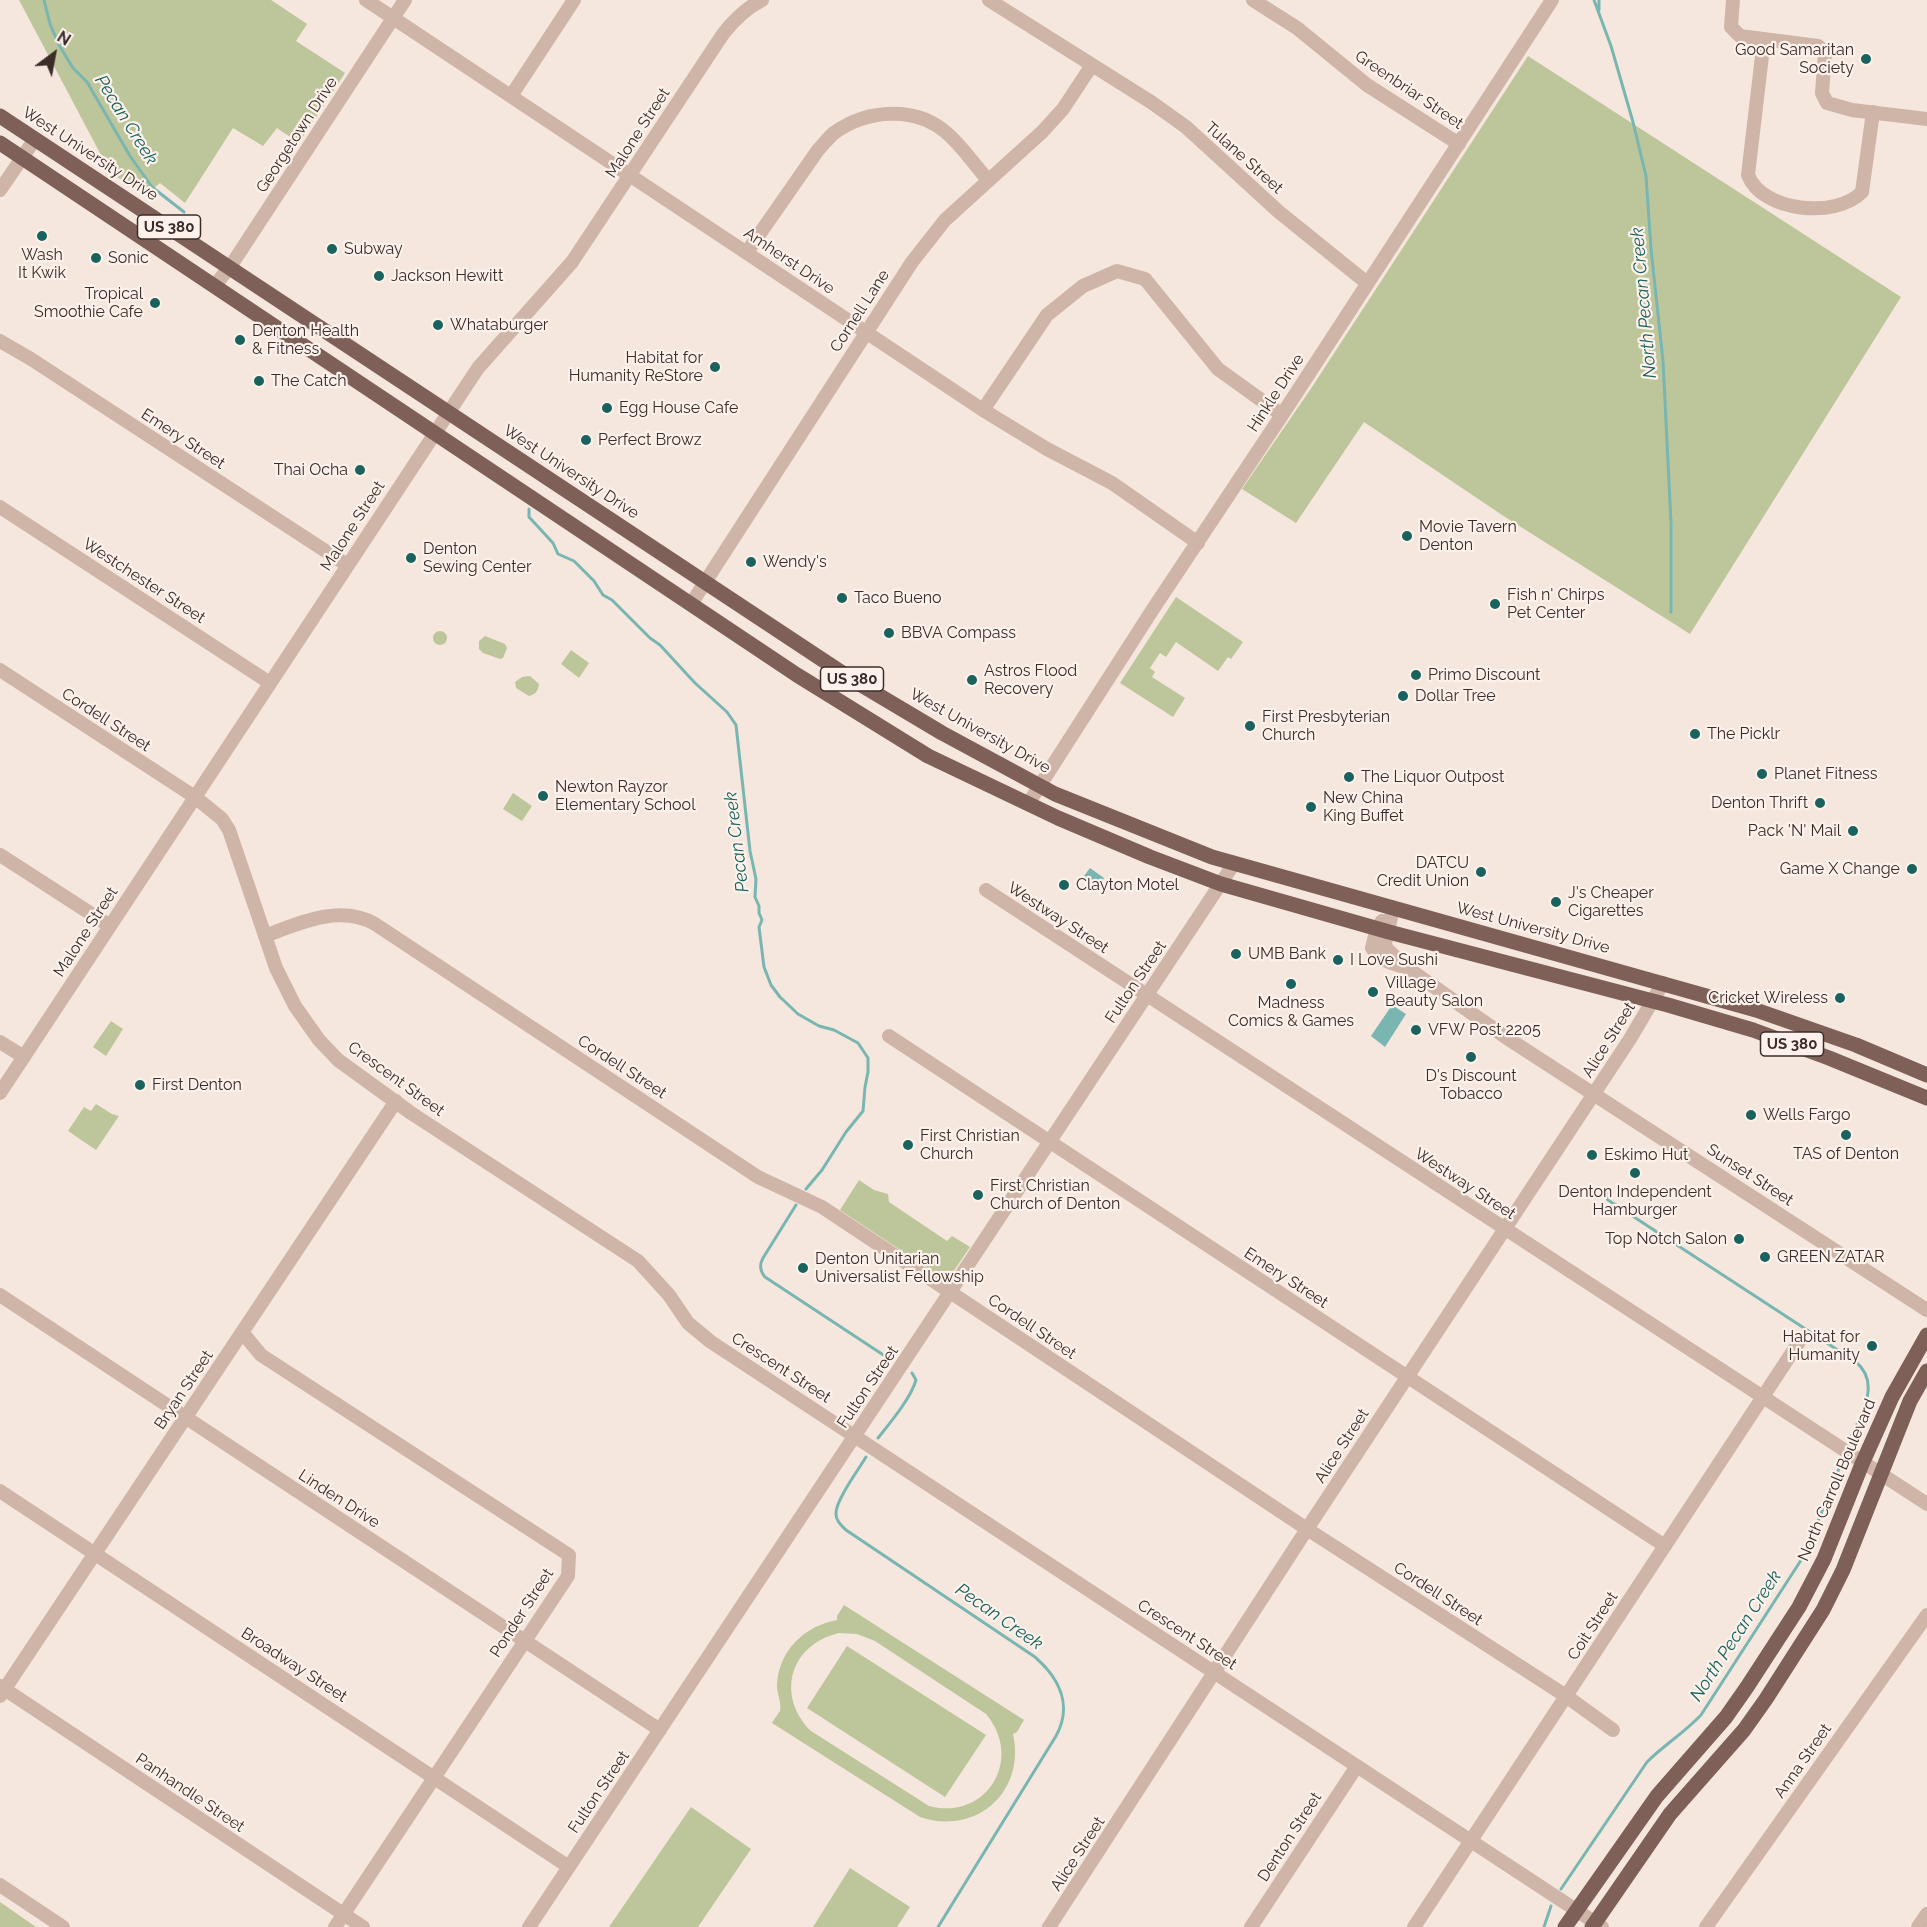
<!DOCTYPE html>
<style>
body{margin:0}
#map{position:relative;width:1927px;height:1927px;overflow:hidden;background:#f5e7dd;font-family:Raleway,sans-serif}
canvas{display:block}
.north{position:absolute;left:24px;top:24px;width:60px;height:60px;-webkit-text-stroke:4px #fcf2eb;paint-order:stroke;rotate:32deg;font-size:16px;font-weight:700;line-height:24px;text-align:center;color:#3b2c29}
.north::after{content:'';display:block;margin:auto;width:21px;height:27px;background:#3b2c29;clip-path:polygon(50% 0,100% 100%,50% 72%,0 100%)}
</style>
<div id="map">
<canvas width="1927" height="1927"></canvas>
<div class="north">N</div>
</div>
<script>
const context = document.querySelector('canvas').getContext('2d');
context.lineJoin = 'round';
function fill(path, color) {
  context.fillStyle = color;
  context.fill(path, 'evenodd');
}
function strokePath(path, color, width, dash) {
  context.strokeStyle = color;
  context.lineWidth = width;
  context.lineCap = dash ? 'butt' : 'round';
  context.setLineDash(dash || []);
  context.stroke(path);
}
function label(font, color, halo, rows, align = 'center') {
  context.font = font + ' Raleway,sans-serif';
  context.lineWidth = 4.5;
  context.setLineDash([]);
  context.textBaseline = 'middle';
  context.strokeStyle = halo;
  context.fillStyle = color;
  for (const [text, x, y, turn = 0] of rows) {
    context.save();
    context.translate(x, y);
    context.rotate((+turn || 0) * Math.PI / 180);
    context.textAlign = isNaN(turn) ? turn : align;
    if (halo) context.strokeText(text, 0, 0);
    context.fillText(text, 0, 0);
    context.restore();
  }
}
fill(new Path2D(`
 M19 0H271L307 24 296 41 345 73 299 143 277 128 263 146 233 128 185 203 160 183 145 196 110 172Z
 M1528 56 1901 297 1690 634 1502 515 1364 422 1296 523 1242 489 1312 387Z
 M1176 597 1243 642 1231 659 1228 657 1218 671 1176 642 1166 657 1160 653 1150 668 1155 672 1152 677 1185 698 1173 717 1120 683Z
 M433 638a7 7 0 1 1 14 0a7 7 0 1 1-14 0Z
 M485 636 505 644 507 648 503 658 500 659 483 653 479 649V641Z
 M571 650 589 663 579 678 561 664Z
 M530 676 539 684C538 691 536 694 529 696L516 688 515 682 522 677Z
 M513 793 532 806 522 821 503 809Z
 M111 1021 123 1029 106 1056 93 1047Z
 M96 1104 112 1114 119 1116 96 1150 68 1131 84 1107 91 1111Z
 M859 1180 874 1190 888 1194 889 1202 947 1241 952 1236 970 1247 947 1281 840 1210Z
 M844 1605 1024 1720 1017 1732 1013 1734C1026 1792 976 1836 920 1817L772 1723C774 1719 778 1714 780 1711 782 1703 776 1691 777 1683 780 1649 805 1626 837 1620V1616ZM839 1633 857 1634 875 1641 986 1714C1024 1759 987 1821 929 1806L811 1731C776 1696 789 1645 839 1633Z
 M847 1646 986 1735 945 1797 807 1708Z
 M691 1807 751 1849 698 1927H609Z
 M850 1868 910 1907 897 1927H813Z
 M0 1902 36 1927H0Z`), '#bdc69b');
fill(new Path2D(`
 M1090 868 1104 878 1099 886 1084 876Z
 M1392 1005 1406 1014 1385 1047 1371 1036Z`), '#79b6b1');
strokePath(new Path2D(`
 M44 0 50 24 59 45 73 68 87 82 130 156 152 187 184 212
 M1594 0 1611 46 1633 122 1646 176 1651 249 1663 361 1671 523V612
 M1599 0V10
 M529 509V517L553 543 558 554 574 561 594 581 603 595 612 600 650 638 660 645 695 683 727 712 736 725 750 851 756 879 755 897 759 906V913L762 920 759 927 764 967 771 985 780 997 798 1014 819 1026 834 1030 858 1043 868 1058V1072L865 1087 863 1111 846 1132 822 1170 806 1189
 M1609 1191 1606 1196 1608 1200 1856 1362C1882 1384 1860 1415 1850 1440
 M796 1205 763 1258C759 1265 760 1271 765 1277L891 1360
 M878 1438C890 1423 911 1398 916 1380L912 1373
 M866 1457C859 1469 835 1501 836 1514 836 1521 841 1525 846 1530L1035 1657C1059 1678 1073 1705 1056 1736L938 1927
 M1561 1889 1647 1762C1664 1745 1684 1733 1701 1715L1805 1554 1840 1466
 M1544 1927 1551 1906`), '#79b6b1', 3);
strokePath(new Path2D(`
 M366 0 983 410 1047 449 1112 483 1198 543
 M989 0 1151 102 1186 127 1279 212 1367 283
 M1253 0 1297 28 1367 85 1459 144
 M1733 0 1731 27 1740 36 1818 46 1825 52 1822 93 1827 103 1852 110 1927 119
 M1764 39 1748 175C1762 212 1836 219 1862 192L1873 112
 M511 96 574 0
 M0 190 35 139
 M747 252 818 150C823 145 828 138 834 133 867 109 917 105 949 135 963 148 975 165 988 180
 M215 285 230 267 405 0
 M0 341 31 359 347 565
 M983 410 1047 315 1083 286 1117 271 1145 279 1218 369 1282 415
 M0 507 270 683
 M691 604 912 262 945 220 1042 132 1063 109 1092 65
 M0 670 195 797 222 819 229 830 276 968 295 1006 319 1040 338 1060 411 1113 638 1261 669 1295 688 1323 711 1342 1602 1927
 M1028 804 1153 609 1282 415 1552 0
 M0 855 110 926
 M986 890 1927 1504
 M1393 909 1385 943 1386 948 1406 967 1507 1038 1927 1310
 M1382 921 1377 928 1372 948C1379 959 1390 963 1401 966
 M265 936C299 923 340 904 375 924L758 1177 822 1207 1307 1529 1566 1696 1613 1730
 M889 1036 1665 1546
 M0 1042 24 1057
 M0 1093 478 368 572 262 723 34C734 20 746 8 762 0
 M0 1295 660 1730
 M242 1332 261 1355 569 1555 568 1576 335 1927
 M0 1491 569 1867
 M0 1686 363 1927
 M0 1696 396 1101
 M0 1885 63 1927
 M529 1927 1233 865
 M1049 1927 1307 1529 1630 1039 1663 983
 M1251 1927 1357 1766
 M1414 1927 1799 1342
 M1706 1927 1927 1615
 M1918 1927 1927 1914`), '#cfb5a7', 14);
strokePath(new Path2D(`
 M0 116 853 680 942 733 1055 794 1212 857 1756 1010 1856 1045 1927 1075
 M0 143 797 675 928 756 1058 818 1150 857 1221 884 1389 932 1668 1005 1753 1030 1829 1058 1927 1098
 M1565 1927 1657 1796 1726 1717 1747 1687 1799 1607 1824 1559 1862 1464 1892 1397 1927 1335
 M1592 1927 1670 1814 1744 1730 1766 1699 1823 1610 1843 1570 1910 1401 1927 1371`), '#7e6058', 15);
for (const [x, y, r, color] of [
 [1866,59,6,"#19625e"],
 [42,236,6,"#19625e"],
 [332,249,6,"#19625e"],
 [96,258,6,"#19625e"],
 [379,276,6,"#19625e"],
 [155,303,6,"#19625e"],
 [438,325,6,"#19625e"],
 [240,340,6,"#19625e"],
 [715,367,6,"#19625e"],
 [259,381,6,"#19625e"],
 [607,408,6,"#19625e"],
 [586,440,6,"#19625e"],
 [360,470,6,"#19625e"],
 [1407,536,6,"#19625e"],
 [411,558,6,"#19625e"],
 [751,562,6,"#19625e"],
 [842,598,6,"#19625e"],
 [1495,604,6,"#19625e"],
 [889,633,6,"#19625e"],
 [1416,675,6,"#19625e"],
 [972,680,6,"#19625e"],
 [1403,696,6,"#19625e"],
 [1250,726,6,"#19625e"],
 [1695,734,6,"#19625e"],
 [1762,774,6,"#19625e"],
 [1349,777,6,"#19625e"],
 [543,796,6,"#19625e"],
 [1820,803,6,"#19625e"],
 [1311,807,6,"#19625e"],
 [1853,831,6,"#19625e"],
 [1912,869,6,"#19625e"],
 [1481,872,6,"#19625e"],
 [1064,885,6,"#19625e"],
 [1556,902,6,"#19625e"],
 [1236,954,6,"#19625e"],
 [1338,960,6,"#19625e"],
 [1291,984,6,"#19625e"],
 [1373,992,6,"#19625e"],
 [1840,998,6,"#19625e"],
 [1416,1030,6,"#19625e"],
 [1471,1057,6,"#19625e"],
 [140,1085,6,"#19625e"],
 [1751,1115,6,"#19625e"],
 [1846,1135,6,"#19625e"],
 [908,1145,6,"#19625e"],
 [1592,1155,6,"#19625e"],
 [1635,1173,6,"#19625e"],
 [978,1195,6,"#19625e"],
 [1739,1239,6,"#19625e"],
 [1765,1257,6,"#19625e"],
 [803,1268,6,"#19625e"],
 [1872,1346,6,"#19625e"]
]) {
  const dot = new Path2D();
  dot.arc(x, y, r, 0, 2 * Math.PI);
  context.fillStyle = color;
  context.fill(dot);
  strokePath(dot, '#fcf2eb', 2);
}
for (const [x, y, w] of [
 [169,227,63],
 [852,679,63],
 [1792,1044,63]
]) {
  const box = new Path2D();
  box.roundRect(x - w / 2, y - 12, w, 24, 4.5);
  context.fillStyle = '#fcf2eb';
  context.fill(box);
  strokePath(box, '#3b2c29', 1.5);
}
label('bold 15px', '#3b2c29', null, [
 ["US 380",169,227],
 ["US 380",852,679],
 ["US 380",1792,1044]
]);
label('16px', '#3b2c29', '#fcf2eb', [
 ["Good Samaritan",1854,50,"right"],
 ["Society",1854,68,"right"],
 ["Subway",344,249],
 ["Wash",42,255,"center"],
 ["It Kwik",42,273,"center"],
 ["Sonic",108,258],
 ["Jackson Hewitt",391,276],
 ["Tropical",143,294,"right"],
 ["Smoothie Cafe",143,312,"right"],
 ["Whataburger",450,325],
 ["Denton Health",252,331],
 ["& Fitness",252,349],
 ["Habitat for",703,358,"right"],
 ["Humanity ReStore",703,376,"right"],
 ["The Catch",271,381],
 ["Egg House Cafe",619,408],
 ["Perfect Browz",598,440],
 ["Thai Ocha",348,470,"right"],
 ["Movie Tavern",1419,527],
 ["Denton",1419,545],
 ["Denton",423,549],
 ["Sewing Center",423,567],
 ["Wendy's",763,562],
 ["Fish n' Chirps",1507,595],
 ["Pet Center",1507,613],
 ["Taco Bueno",854,598],
 ["BBVA Compass",901,633],
 ["Astros Flood",984,671],
 ["Recovery",984,689],
 ["Primo Discount",1428,675],
 ["Dollar Tree",1415,696],
 ["First Presbyterian",1262,717],
 ["Church",1262,735],
 ["The Picklr",1707,734],
 ["Planet Fitness",1774,774],
 ["The Liquor Outpost",1361,777],
 ["Newton Rayzor",555,787],
 ["Elementary School",555,805],
 ["New China",1323,798],
 ["King Buffet",1323,816],
 ["Denton Thrift",1808,803,"right"],
 ["Pack 'N' Mail",1841,831,"right"],
 ["DATCU",1469,863,"right"],
 ["Credit Union",1469,881,"right"],
 ["Game X Change",1900,869,"right"],
 ["Clayton Motel",1076,885],
 ["J's Cheaper",1568,893],
 ["Cigarettes",1568,911],
 ["UMB Bank",1248,954],
 ["I Love Sushi",1350,960],
 ["Village",1385,983],
 ["Beauty Salon",1385,1001],
 ["Cricket Wireless",1828,998,"right"],
 ["Madness",1291,1003,"center"],
 ["Comics & Games",1291,1021,"center"],
 ["VFW Post 2205",1428,1030],
 ["D's Discount",1471,1076,"center"],
 ["Tobacco",1471,1094,"center"],
 ["First Denton",152,1085],
 ["Wells Fargo",1763,1115],
 ["First Christian",920,1136],
 ["Church",920,1154],
 ["TAS of Denton",1846,1154,"center"],
 ["Eskimo Hut",1604,1155],
 ["First Christian",990,1186],
 ["Church of Denton",990,1204],
 ["Denton Independent",1635,1192,"center"],
 ["Hamburger",1635,1210,"center"],
 ["Top Notch Salon",1727,1239,"right"],
 ["GREEN ZATAR",1777,1257],
 ["Denton Unitarian",815,1259],
 ["Universalist Fellowship",815,1277],
 ["Habitat for",1860,1337,"right"],
 ["Humanity",1860,1355,"right"]
], 'left');
label('16px', '#3b2c29', '#fcf2eb', [
 ["Greenbriar Street",1409,90,34],
 ["Malone Street",638,133,-57],
 ["Georgetown Drive",297,135,-57],
 ["West University Drive",90,154,33],
 ["Tulane Street",1244,158,42],
 ["Amherst Drive",789,261,34],
 ["Cornell Lane",860,311,-57],
 ["Hinkle Drive",1276,393,-57],
 ["Emery Street",183,439,33],
 ["West University Drive",571,472,33],
 ["Malone Street",353,526,-57],
 ["Westchester Street",144,581,33],
 ["Cordell Street",106,720,33],
 ["West University Drive",980,731,29],
 ["Westway Street",1058,918,33],
 ["West University Drive",1533,928,15],
 ["Malone Street",86,932,-57],
 ["Fulton Street",1136,982,-56],
 ["Alice Street",1609,1040,-58],
 ["Cordell Street",622,1067,33],
 ["Crescent Street",396,1079,36],
 ["Sunset Street",1750,1175,33],
 ["Westway Street",1465,1184,33],
 ["Emery Street",1286,1278,33],
 ["Cordell Street",1032,1327,34],
 ["Crescent Street",781,1368,33],
 ["Fulton Street",868,1387,-56],
 ["Bryan Street",184,1390,-56],
 ["Alice Street",1342,1446,-57],
 ["North Carroll Boulevard",1837,1480,-67],
 ["Linden Drive",339,1499,33],
 ["Cordell Street",1438,1594,33],
 ["Ponder Street",522,1613,-57],
 ["Coit Street",1593,1626,-57],
 ["Crescent Street",1187,1635,33],
 ["Broadway Street",294,1665,33],
 ["Anna Street",1803,1761,-55],
 ["Fulton Street",599,1792,-56],
 ["Panhandle Street",190,1793,34],
 ["Denton Street",1290,1837,-57],
 ["Alice Street",1078,1854,-57]
]);
label('italic 18px', '#19625e', '#fcf2eb', [
 ["Pecan Creek",126,120,58],
 ["North Pecan Creek",1644,303,-95],
 ["Pecan Creek",737,842,-97],
 ["Pecan Creek",999,1617,35],
 ["North Pecan Creek",1736,1636,-57]
]);
</script>
